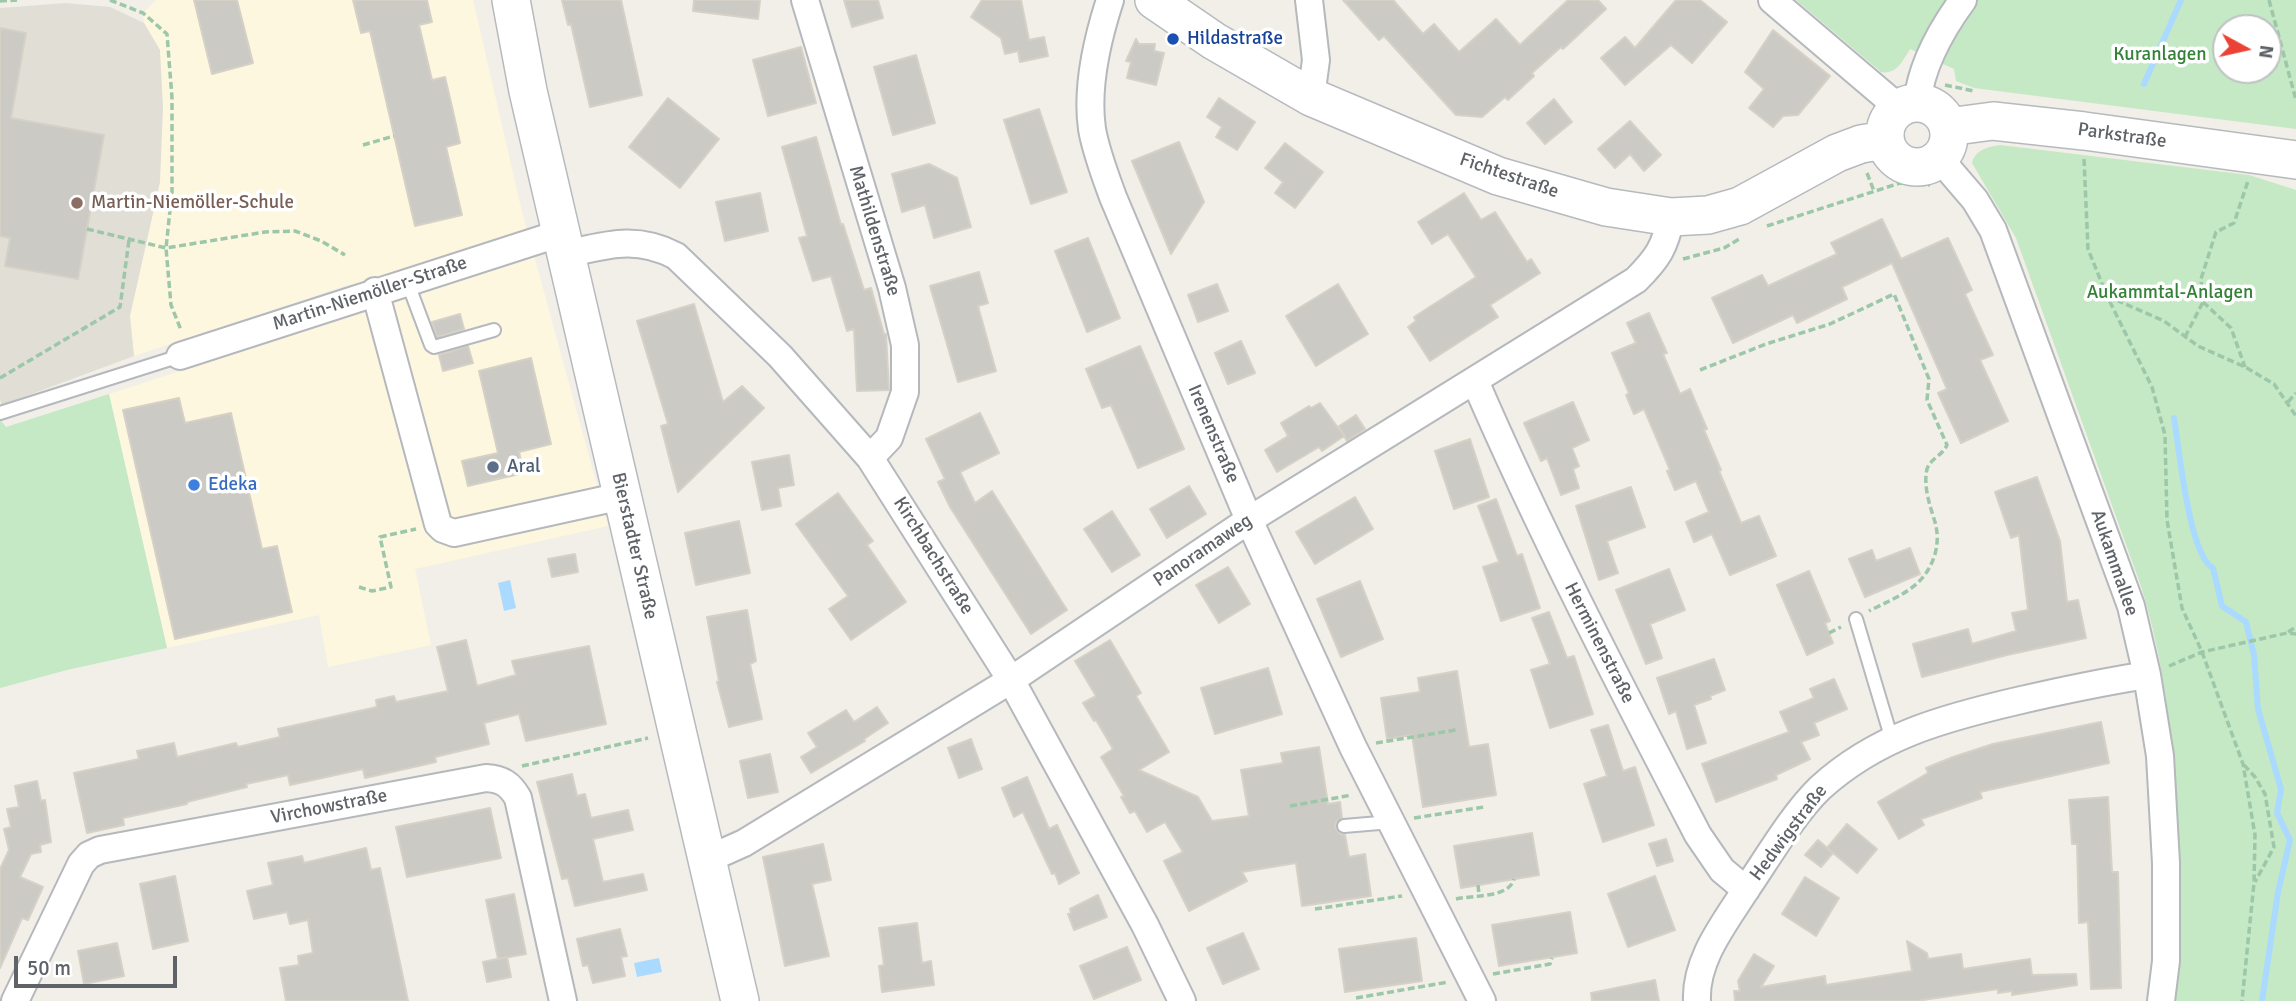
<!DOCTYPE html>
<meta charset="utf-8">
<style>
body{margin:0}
#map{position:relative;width:2296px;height:1001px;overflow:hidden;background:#f1efe8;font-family:Signika,sans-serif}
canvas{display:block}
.north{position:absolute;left:2212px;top:14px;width:70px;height:70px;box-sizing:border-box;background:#fff;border:2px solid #bfc1c3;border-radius:50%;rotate:98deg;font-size:19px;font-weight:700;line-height:28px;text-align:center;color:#5f6368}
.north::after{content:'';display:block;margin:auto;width:24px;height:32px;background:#ea4335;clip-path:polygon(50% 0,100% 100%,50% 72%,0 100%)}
.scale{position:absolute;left:14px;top:956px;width:163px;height:32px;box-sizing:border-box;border:4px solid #5f6368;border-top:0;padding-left:9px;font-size:21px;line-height:24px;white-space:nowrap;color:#5f6368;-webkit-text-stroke:5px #fff;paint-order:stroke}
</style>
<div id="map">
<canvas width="2296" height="1001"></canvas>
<div class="north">N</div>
<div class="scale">50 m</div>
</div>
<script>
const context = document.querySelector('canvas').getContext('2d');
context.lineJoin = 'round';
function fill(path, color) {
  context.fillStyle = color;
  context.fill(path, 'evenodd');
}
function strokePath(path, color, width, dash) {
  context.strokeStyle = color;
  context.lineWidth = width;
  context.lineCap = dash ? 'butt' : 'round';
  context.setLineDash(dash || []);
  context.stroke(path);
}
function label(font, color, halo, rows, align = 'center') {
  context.font = font + ' Signika,sans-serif';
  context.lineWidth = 7;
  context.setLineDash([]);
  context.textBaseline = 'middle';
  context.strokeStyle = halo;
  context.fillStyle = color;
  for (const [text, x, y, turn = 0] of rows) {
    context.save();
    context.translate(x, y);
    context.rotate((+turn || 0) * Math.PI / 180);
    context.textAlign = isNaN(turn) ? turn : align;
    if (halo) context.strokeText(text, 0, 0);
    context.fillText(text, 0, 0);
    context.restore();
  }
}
fill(new Path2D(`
 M156 0H473L521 208 608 526 415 569 431 645 328 667 319 615 167 648 109 394 360 313 351 284 134 356 130 316 160 182V50L144 23 143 13Z`), '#fef7e0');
fill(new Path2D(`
 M66 3 110 7 144 23 160 50 163 108 160 182 130 316 134 356 2 405 0 400V8Z`), '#e1ded6');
fill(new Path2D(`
 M1796 0H2296V129L1974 88 1956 81 1954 69 1910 49C1903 60 1897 75 1881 72ZM2226 28H2268V70H2226Z
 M2000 145 2249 175 2296 190V1001H2171C2176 856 2184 730 2142 589L2016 238 1972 163C1976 149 1988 147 2000 145Z
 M109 394 167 648 67 670 0 688V419L6 427Z`), '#c5e8c5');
fill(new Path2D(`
 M510 580 516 608 504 611 498 583Z
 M659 958 662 972 637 977 634 963Z`), '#aadaff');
strokePath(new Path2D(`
 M2144 84 2181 0
 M2174 418C2179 447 2189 556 2213 568L2222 606 2246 622 2254 655 2258 709 2281 789 2277 813 2290 840 2278 892 2262 1001`), '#aadaff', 6);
const building = new Path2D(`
 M194 0H237L253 63 212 74Z
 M353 0H427L432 22 419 25 432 80 445 77 453 111 460 143 446 147 462 215 415 226 370 31 361 33Z
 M562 0H621L642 95 590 107 571 24 568 25Z
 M694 0H760L758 19 693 11Z
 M844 0H878L883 18 852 27Z
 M982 0H1021L1029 40 1044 37 1048 56 1020 62 1018 51 1005 54 1001 38 971 17Z
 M1343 0H1393L1423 34 1434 24 1459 52 1496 19 1520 45 1568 0H1598L1606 9 1563 49 1561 47 1532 73 1534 76 1508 100 1505 97 1482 117 1456 115 1384 36 1379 40Z
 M1676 0H1700L1727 22 1692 63 1671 45 1625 85 1601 58 1625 37 1635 48Z
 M0 28 26 33 11 118 104 135 78 279 5 266 10 238 0 236Z
 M1773 30 1830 76 1798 115 1783 116 1773 127 1749 108 1764 89 1745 72Z
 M1136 39 1139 44H1155L1154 51 1164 53 1156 85 1127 78 1131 62 1126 61Z
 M801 47 816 103 768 116 753 60Z
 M916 55 935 123 893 135 874 67Z
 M668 98 719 139 680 188 629 147Z
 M1219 98 1255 122 1237 150 1216 137 1222 127 1207 117Z
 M1554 99 1572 122 1545 144 1527 123Z
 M1039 109 1067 192 1031 204 1004 120Z
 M1630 121 1661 155 1644 171 1630 154 1615 168 1598 149Z
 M816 137 841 225 843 224 864 290 871 288 884 334H886L889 390 857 391 854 329 847 331 831 276 813 281 799 238 807 236 782 147Z
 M1179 142 1204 202 1171 254 1132 161Z
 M1285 143 1323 172 1295 208 1275 193 1283 182 1265 168Z
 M929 164 957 178 971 227 934 238 925 205 902 212 892 174Z
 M760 193 768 231 725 241 716 202Z
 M1464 193 1481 220 1495 212 1527 262 1531 259 1540 273 1490 305 1498 317 1430 361 1408 327 1416 321 1414 317 1476 277 1448 234 1432 244 1418 222Z
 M1882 219 1901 259 1948 238 1972 290 1965 294 1993 355 1980 360 2008 421 1961 443 1938 393 1947 389 1892 263 1842 287 1847 299 1797 323 1793 315 1733 343 1712 298 1762 275 1768 286 1837 254 1831 243Z
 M1088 238 1120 318 1087 332 1055 251Z
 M979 272 988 303 978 306 996 371 958 382 930 286Z
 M1217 284 1228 311 1198 322 1188 295Z
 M1338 284 1368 334 1316 366 1286 316Z
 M694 304 723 402 742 386 764 408 678 492 661 426 668 424 637 321Z
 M1649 313 1667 353 1663 354 1680 394 1690 389 1707 429 1704 430 1721 470 1719 471 1741 523 1759 516 1776 556 1730 575 1712 534 1694 542 1686 522 1709 512 1696 481 1675 490 1667 471 1670 470 1644 409 1634 414 1626 395 1629 393 1612 353 1636 343 1627 323Z
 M460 314 464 329 437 337 432 322Z
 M1241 341 1255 373 1228 384 1215 353Z
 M468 346 473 363 443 371 439 355Z
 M1140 346 1184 449 1138 468 1111 405 1102 408 1086 369Z
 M531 358 551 444 519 452 524 473 468 486 462 461 498 453 479 371Z
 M179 398 185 423 231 413 262 549 277 546 292 612 175 639 123 410Z
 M1573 402 1589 440 1572 448 1579 466 1573 469 1579 488 1561 495 1547 458 1541 461 1524 423Z
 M1320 403 1344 436 1322 451 1319 447 1277 472 1265 450 1288 436 1281 423 1309 406 1311 408Z
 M980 413 999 453 960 472 975 503 992 491 1067 610 1031 634 950 507 938 482 945 479 926 439Z
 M1356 415 1365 429 1347 441 1339 426Z
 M1470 439 1489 497 1454 509 1435 451Z
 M789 455 794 485 778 488 781 506 762 510 752 462Z
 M2037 477 2060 541 2067 602 2078 600 2086 638 2007 655 1922 677 1913 644 1968 629 1972 644 2016 631 2012 613 2028 610 2019 535 2011 538 1995 492Z
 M1189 486 1206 514 1167 538 1150 509Z
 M1631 487 1645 527 1607 541 1618 573 1599 580 1576 506Z
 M838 493 873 541 867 545 906 602 851 640 829 609 848 596 796 524Z
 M1355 497 1373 529 1315 564 1296 532Z
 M1496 499 1517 556 1522 554 1540 608 1501 621 1483 567 1499 562 1478 506Z
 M1112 511 1140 555 1112 572 1084 529Z
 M739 521 750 573 696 585 685 533Z
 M1910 548 1920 574 1865 597 1849 559 1872 550 1876 561Z
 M575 554 578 572 552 577 548 559Z
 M1228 567 1250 604 1219 623 1196 585Z
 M1669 569 1685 610 1650 624 1662 658 1646 664 1616 590Z
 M1809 571 1830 621 1825 623 1833 643 1807 655 1777 585Z
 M1360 581 1383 639 1341 657 1317 599Z
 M747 610 756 661 750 664 762 719 729 727 717 682 719 681 707 617Z
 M1549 612 1567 658 1574 656 1593 714 1550 728 1531 670 1550 664 1532 618Z
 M466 640 477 686 516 675 512 661 589 646 606 724 526 741 519 714 484 723 489 744 435 757 436 762 365 778 363 769 290 785 288 775 246 784 247 787 187 802V804L123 818 124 825 87 833 74 773 139 759 137 751 174 743 177 757 236 743 238 747 280 737 278 729 377 707 376 700 394 696 396 702 448 691 437 647Z
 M1110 640 1141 693 1136 696 1169 752 1139 770 1198 797 1212 821 1249 816 1241 770 1283 763 1281 753 1319 747 1328 804 1340 802 1342 818 1336 822 1335 827 1340 834 1345 835 1349 857 1365 854 1371 896 1302 906 1296 863 1242 872 1247 881 1189 911 1164 861 1183 852 1165 822 1147 832 1135 811 1130 813 1121 797 1124 796 1101 757 1113 749 1096 720 1094 721 1083 703 1096 696 1075 661Z
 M1714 659 1725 690 1710 696 1711 699 1694 705 1706 743 1687 749 1676 711 1669 714 1657 678Z
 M1268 668 1282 714 1215 734 1201 688Z
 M1457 671 1469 747 1488 744 1496 795 1423 807 1412 735 1387 739 1381 698 1420 692 1418 678Z
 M1834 679 1847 709 1814 723 1819 735 1801 742 1810 759 1776 775 1777 779 1716 802 1702 764 1789 732 1780 712 1814 698 1810 689Z
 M877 707 888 723 864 739 865 741 811 773 801 757 817 747 808 733 846 710 854 722Z
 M2101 722 2109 763 1980 792 1982 798 1921 819 1924 825 1899 839 1878 802 1928 773 1926 768 1953 757 1993 744Z
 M1608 725 1623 771 1635 767 1654 825 1603 842 1584 784 1607 776 1591 730Z
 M971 739 982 769 959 778 948 748Z
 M770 754 778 792 748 798 740 761Z
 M572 774 577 796 585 794 591 818 628 810 633 830 593 839 603 882 643 874 647 890 575 906 568 878 562 879 537 782Z
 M1027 777 1049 829 1057 825 1079 873 1059 884 1055 873 1052 874 1023 812 1014 817 1002 788Z
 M37 781 41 801 45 800 51 842 40 845 41 852 31 854 20 877 43 887 28 920 22 918 0 968V869L9 850 4 829 11 827 7 809 19 807 15 786Z
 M2108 797 2112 872H2118L2121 988 2091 989 2088 922 2079 923 2077 844H2072L2069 800Z
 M490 808 501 858 407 877 396 827Z
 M1847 824 1877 849 1857 873 1827 848Z
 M1532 833 1539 875 1461 888 1454 846Z
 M1666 839 1673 861 1657 866 1649 844Z
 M1818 840 1833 853 1821 867 1805 855Z
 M823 844 831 880 812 884 829 956 785 966 763 857Z
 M366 848 371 870 380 868 408 1001H286L280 968 299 965 298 956 313 953 308 920 290 924 287 912 254 919 247 891 273 885 268 863 302 856 304 863Z
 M175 876 188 941 153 949 140 884Z
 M1655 876 1675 930 1628 947 1608 894Z
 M1805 877 1839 898 1816 936 1782 914Z
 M514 894 526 954 498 959 486 900Z
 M1098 895 1107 917 1074 930 1068 914 1071 913 1070 909Z
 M1570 912 1577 953 1499 966 1492 925Z
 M917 923 922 963 931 961 934 985 882 992 879 966 884 965 879 928Z
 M620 929 627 956 621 957 625 976 593 983 588 965 583 966 577 939Z
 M1243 933 1259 969 1223 984 1207 948Z
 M1416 938 1422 981 1345 992 1339 949Z
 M1907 941 1927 953 1928 959 1961 954 1963 969 2030 959 2032 975 2076 974 2077 985 2012 995V991L1998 993V989L1916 1001H1735L1734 991H1740L1738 981 1754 954 1774 966 1761 987 1825 976 1826 985 1912 971Z
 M117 943 124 976 84 984 78 951Z
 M1127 947 1141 980 1094 999 1080 966Z
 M507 957 511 977 487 982 483 962Z
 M1655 980 1659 1001H1592L1591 993Z`);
fill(building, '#cccac5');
strokePath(building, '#d6d1c6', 2);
const lane = new Path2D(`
 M407 281 431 345 434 347 494 330
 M0 413 180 356
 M1856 619 1892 740
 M1344 826 1391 822`);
const street = new Path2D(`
 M805 0 892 288 905 345V392L889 438 870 458
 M1110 0C1097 40 1086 87 1092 129 1096 152 1105 175 1113 197L1249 520 1353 747 1482 1001
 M1309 0 1316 60 1311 97
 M1772 0 1899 108
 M1917 103C1921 66 1941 30 1963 0
 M1939 158 1975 200 1993 230 2131 606 2147 675 2160 756 2166 863V961L2161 1001
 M566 254C607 245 636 235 676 256L780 356 870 458 1011 680 1145 925 1182 1001
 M375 291 438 524 443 529 454 533 622 496
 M180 356 561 233
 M1475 381C1542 536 1620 685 1698 835L1722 870 1746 890
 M706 860 744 843 1011 680 1249 520 1636 280C1658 258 1665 247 1671 217
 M15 1001 81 864 89 855 100 850 486 778C502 779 510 784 518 798L563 1001
 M1697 1001C1695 960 1724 924 1745 891 1767 859 1793 814 1820 788 1877 736 1944 718 2017 701 2060 691 2103 682 2147 675`);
const secondary = new Path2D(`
 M511 0 528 91 740 1001
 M1154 0 1214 41 1311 97 1498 176 1606 207 1671 217 1708 215 1740 206 1837 153 1861 144 1885 140
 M1885 135a32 32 0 1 1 64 0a32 32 0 1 1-64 0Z
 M1948 127 1993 121 2084 131 2296 160`);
strokePath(lane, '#b5b8bc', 16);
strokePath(street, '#b5b8bc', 30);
strokePath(secondary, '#b6babf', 40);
strokePath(new Path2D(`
 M110 0 143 13 167 34 172 98V191L166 248 171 305 181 330
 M2269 0 2296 100
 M0 1 17 0
 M1945 85 1974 91
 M363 145 394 136
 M2084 159 2088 249 2107 296 2152 387 2165 435 2167 520 2182 608 2202 652 2243 764 2255 835 2254 883 2242 1001
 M1867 173 1874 191
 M1767 226 1900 183 1930 185
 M87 229 166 248 265 232 295 231 321 241 345 255
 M1683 259 1724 248 1741 238
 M2107 296 2164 321 2198 346 2245 367 2274 384 2296 416
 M2203 302 2231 328 2245 367
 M2185 337 2203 302 2201 279 2216 232 2234 223 2248 181
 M1700 370 1766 344 1830 324 1894 294 1929 379 1927 400 1947 445C1942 456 1931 458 1927 469 1923 486 1930 506 1935 522 1938 533 1938 543 1935 554 1925 588 1898 596 1869 611
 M0 378 120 307 129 240
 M2288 402 2296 393
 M359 587 372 591 391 587 380 537 416 529
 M2288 632 2296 627
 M1829 633 1841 627
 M2169 666 2202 652 2287 633 2296 634
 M1376 743 1456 730
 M2244 765 2255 777 2265 794 2274 847 2255 882
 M522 766 648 738
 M1290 806 1352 795
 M1414 818 1484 807
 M1478 885 1479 894
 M1456 899C1474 895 1509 898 1514 879
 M1315 909 1402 896
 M1493 974 1550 964 1552 958
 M1356 998 1448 982`), '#9cc7a9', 3.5, [7, 3.5]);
strokePath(lane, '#fff', 12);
strokePath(street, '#fff', 26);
strokePath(secondary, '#fff', 37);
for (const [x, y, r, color] of [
 [1173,39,7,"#1a4fb4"],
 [77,203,7,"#8d6e63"],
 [493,467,7,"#5c6f8a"],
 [194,485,7,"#3f7fe0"]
]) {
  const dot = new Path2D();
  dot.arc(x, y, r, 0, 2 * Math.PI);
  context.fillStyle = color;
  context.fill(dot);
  strokePath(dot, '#fff', 2.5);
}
label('19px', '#164399', '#fff', [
 ["Hildastraße",1187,39]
], 'left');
label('19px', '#348238', '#fff', [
 ["Kuranlagen",2160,55],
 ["Aukammtal-Anlagen",2170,293]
]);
label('19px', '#5f6368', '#fff', [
 ["Parkstraße",2122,136,8],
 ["Fichtestraße",1509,176,19],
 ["Mathildenstraße",874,231,73],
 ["Martin-Niemöller-Straße",370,294,-18],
 ["Irenenstraße",1213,434,67],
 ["Bierstadter Straße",634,546,77],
 ["Panoramaweg",1203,551,-34],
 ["Kirchbachstraße",933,556,58],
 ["Aukammallee",2114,563,71],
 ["Herminenstraße",1599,643,63],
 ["Virchowstraße",329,807,-11],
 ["Hedwigstraße",1789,833,-53]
]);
label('19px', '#785e54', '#fff', [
 ["Martin-Niemöller-Schule",91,203]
], 'left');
label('19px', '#4e5e75', '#fff', [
 ["Aral",507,467]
], 'left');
label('19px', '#366cbe', '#fff', [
 ["Edeka",208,485]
], 'left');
</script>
